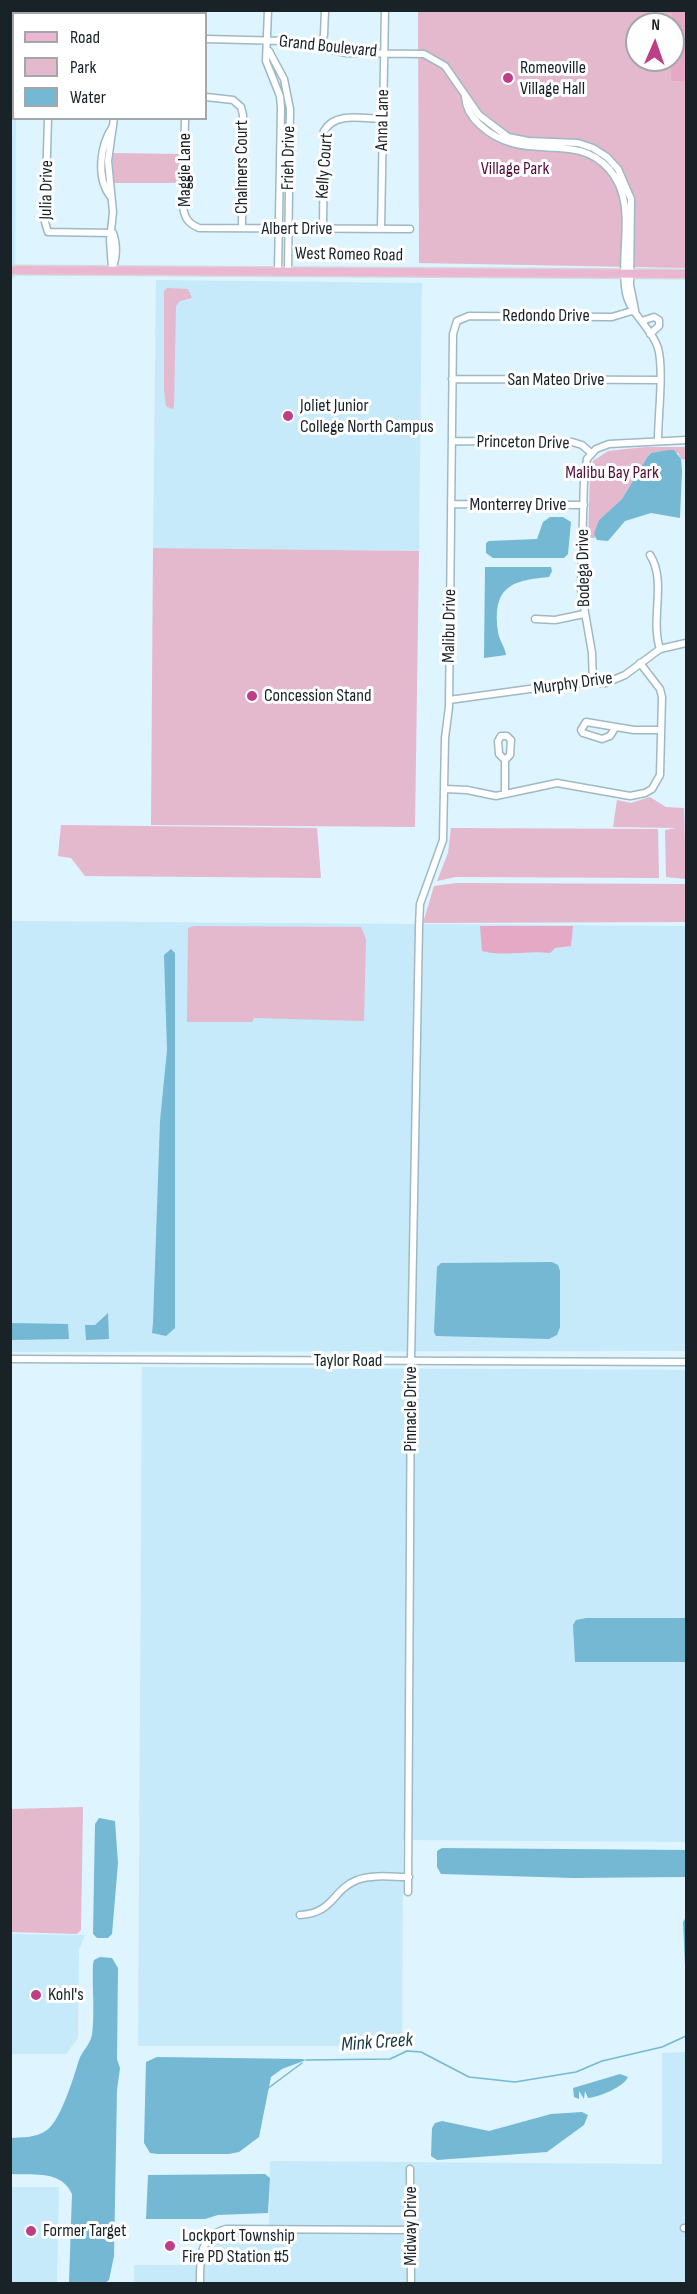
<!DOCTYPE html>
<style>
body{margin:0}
#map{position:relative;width:697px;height:2294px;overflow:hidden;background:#def4fe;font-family:"Sofia Sans Condensed",sans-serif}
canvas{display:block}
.frame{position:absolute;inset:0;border:12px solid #182227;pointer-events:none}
.legend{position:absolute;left:12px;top:12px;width:195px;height:108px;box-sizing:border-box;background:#fff;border:2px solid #a3a7a9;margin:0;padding:8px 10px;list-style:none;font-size:18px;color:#182227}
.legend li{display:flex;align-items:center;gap:12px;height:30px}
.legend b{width:30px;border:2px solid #a3a7a9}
.north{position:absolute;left:625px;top:12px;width:60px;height:60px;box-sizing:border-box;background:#fff;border:2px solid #a3a7a9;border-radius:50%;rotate:2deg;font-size:16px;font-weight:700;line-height:24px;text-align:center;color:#182227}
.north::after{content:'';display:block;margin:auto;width:21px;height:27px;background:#be3e88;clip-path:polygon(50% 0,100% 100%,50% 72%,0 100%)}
</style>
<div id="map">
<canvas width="697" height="2294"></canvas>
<div class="frame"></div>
<ul class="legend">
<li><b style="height:8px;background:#ebb6d1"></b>Road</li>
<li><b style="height:16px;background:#e4b8cd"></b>Park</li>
<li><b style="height:16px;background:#74b8d3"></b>Water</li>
</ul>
<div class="north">N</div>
</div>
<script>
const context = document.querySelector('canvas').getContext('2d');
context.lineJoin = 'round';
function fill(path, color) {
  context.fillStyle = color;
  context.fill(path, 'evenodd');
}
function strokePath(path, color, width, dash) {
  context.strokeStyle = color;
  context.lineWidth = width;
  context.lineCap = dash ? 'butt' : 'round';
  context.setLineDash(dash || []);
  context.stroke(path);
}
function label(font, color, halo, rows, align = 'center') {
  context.font = font + ' "Sofia Sans Condensed",sans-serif';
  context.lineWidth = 6;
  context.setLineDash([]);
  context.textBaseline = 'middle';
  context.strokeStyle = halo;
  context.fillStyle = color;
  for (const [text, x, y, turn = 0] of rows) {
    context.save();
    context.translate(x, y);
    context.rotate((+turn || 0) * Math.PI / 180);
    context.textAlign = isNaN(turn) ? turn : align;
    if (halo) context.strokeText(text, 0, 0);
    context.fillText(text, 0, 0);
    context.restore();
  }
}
fill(new Path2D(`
 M17 10V13L14 14V118L16 119 15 278H11L10 11Z
 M156 280 422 283 419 551 153 548Z
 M11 921 686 926V1351L11 1352Z
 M142 1367 686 1370V1842L403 1840 402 2046H138Z
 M11 1934 85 1935 79 1950 78 2038 66 2054H11Z
 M686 2052V2283L134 2284V2265H203L207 2243 221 2231 269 2230 270 2161 662 2164V2053Z
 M11 2187H59L57 2283H11Z`), '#c6eafa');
fill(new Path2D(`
 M418 11H686V268L419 263ZM637 24H673V60H637Z
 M112 153 180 154V183H113Z
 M167 288 188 289 192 298 180 301 176 306 174 407 172 409 166 406 164 390V291Z
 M645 447H686V460L681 459 678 453H650L622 499 599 520 595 538H588L590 474 593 461 608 451Z
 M153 548 419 551 415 827 151 825Z
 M650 797 666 807 684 808 686 879 666 877 665 830 676 828 613 827 617 800 631 803Z
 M61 825 317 828 321 878 85 876 71 858 58 856Z
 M451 828 658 829 659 878 456 877 437 881 448 853Z
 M456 883 686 884V922L423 923 434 886Z
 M194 926 361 927 366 939 364 1021 254 1018 252 1022H187L188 928Z
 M83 1807 81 1930 77 1934 11 1932V1809Z`), '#e4b8cd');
fill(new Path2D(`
 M641 11H686V81H671L672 13Z
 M480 926H573L571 946 555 948 550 953C528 950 505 957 482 951Z`), '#e5a9c6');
fill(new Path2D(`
 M669 450H674L681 459 682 471 680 518 651 513 625 521 608 541 597 540 594 534 599 520 622 499 648 456 651 453Z
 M550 517H563L571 522 568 554 564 558H493L486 553V543L489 541 537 539 543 522Z
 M485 567H551L552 571 549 577C510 580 492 588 498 632 499 640 505 647 506 655L484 658Z
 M171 949 175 953V1328L166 1336 152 1333 153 1323 160 1121 167 1050 164 955Z
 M552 1262 558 1265 560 1271V1327L557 1335 549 1339 436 1336 434 1332 437 1267 441 1263Z
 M108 1313 109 1339 86 1340 85 1325H95Z
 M11 1323 68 1324 69 1339 11 1340Z
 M586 1618H686V1662H575L573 1625 576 1620Z
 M99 1818 115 1821 118 1863 112 1934 108 1938H97L93 1934 95 1824Z
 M442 1848 686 1850V1877L573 1878 441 1874 437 1867V1851Z
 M686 1917V1987L683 1922Z
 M100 1957 112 1958 118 1968 117 2059 120 2068 117 2090 114 2256 109 2280 105 2283H69L72 2194C62 2170 33 2175 11 2174V2138C22 2137 37 2138 47 2130 61 2120 74 2076 79 2060 82 2051 90 2045 92 2035 95 2012 92 1987 93 1964L94 1960Z
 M157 2057 302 2059 306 2060 282 2069 271 2077 259 2137 239 2152 229 2154H158L150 2153 144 2143 146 2062Z
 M620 2074 628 2077C624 2087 599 2097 588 2098L585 2091 584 2099 579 2091V2099L574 2097 573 2088Z
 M582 2112 588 2115 584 2125 547 2152 437 2160 431 2156 432 2128 435 2123 442 2121 489 2131 551 2114Z
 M265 2174 270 2178 268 2213 218 2215 205 2219H146L148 2175Z`), '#74b8d3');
strokePath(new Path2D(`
 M306 2060 390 2059 407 2051 421 2052 469 2077 515 2082 576 2072 602 2061 662 2047 686 2036
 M267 2089 302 2063`), '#74b8d3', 1.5);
const minor = new Path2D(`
 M52 10 55 14
 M66 10 69 14
 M268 10 266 61 280 96 281 108 278 271
 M116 14V10
 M186 14V10
 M206 39 286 41 347 53 424 54 445 66 479 115 508 137 528 141 578 143 593 148 607 157 618 169 631 199 630 285 635 310
 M319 48 324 35 325 10
 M269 51 284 79 290 109 288 271
 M206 97 233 100 241 107 243 115 242 228
 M465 97C466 109 471 117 480 125 524 166 574 129 609 169 639 203 618 253 626 293 630 314 652 328 658 348 664 369 658 416 658 440
 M48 118 45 222 48 232 113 233
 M185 118 183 207C185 219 188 223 199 228L410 229
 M110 196C96 177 100 145 113 126
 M323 229 324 131C335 111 364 119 383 119
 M381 229 385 10
 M112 269 110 240 113 212 108 161 114 118
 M112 269C117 258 117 244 113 233
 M642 321 654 317 659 320V326L650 334
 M452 379 659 380
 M452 441 572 442 582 445 591 453
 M451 504 584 505
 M650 555C667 581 650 619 660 649
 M535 619 555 620 584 614
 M593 684 592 653 581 589 584 479 587 459 596 449 609 444 686 440
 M449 700 566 684 606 683 625 675 660 649 686 643
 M615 728 610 736 602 739 583 733 581 730 586 722 634 730H661
 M445 789 467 790 496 796 557 783 630 796 645 793 652 789 660 775 662 697 660 689 640 663
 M505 794V760L510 755 511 740 507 736H501L498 741 499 754 505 760
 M10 1359 686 1362
 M408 1892 411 1361 419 927 420 904 443 840 445 738 449 707 453 334 457 321 469 316 612 317 635 310
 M300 1915C334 1913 332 1890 357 1880 373 1874 393 1877 409 1877
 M410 2169 411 2284
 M684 2228H686
 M200 2284C200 2259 198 2237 226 2229L411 2230`);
const major = new Path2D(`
 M10 270 686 274`);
strokePath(minor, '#9fb9c4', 9);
strokePath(major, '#d5d7d8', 11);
strokePath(minor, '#fff', 6);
strokePath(major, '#ebb6d1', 8);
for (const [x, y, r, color] of [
 [508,78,6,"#be3e88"],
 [288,416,6,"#be3e88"],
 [252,696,6,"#be3e88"],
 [36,1995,6,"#be3e88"],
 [31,2231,6,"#be3e88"],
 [170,2246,6,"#be3e88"]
]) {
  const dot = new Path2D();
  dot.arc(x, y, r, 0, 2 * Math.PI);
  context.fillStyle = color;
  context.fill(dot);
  strokePath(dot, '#fff', 2);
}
label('18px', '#182227', '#fff', [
 ["Grand Boulevard",328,47,6],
 ["Anna Lane",383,120,-89],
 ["Frieh Drive",289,158,-89],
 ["Kelly Court",325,166,-86],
 ["Chalmers Court",242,167,-90],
 ["Maggie Lane",185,170,-90],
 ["Julia Drive",47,190,-89],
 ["Albert Drive",297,229],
 ["West Romeo Road",349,255,1],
 ["Redondo Drive",546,316],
 ["San Mateo Drive",556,380],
 ["Princeton Drive",523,443,1],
 ["Monterrey Drive",518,505],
 ["Bodega Drive",584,568,-91],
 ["Malibu Drive",450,626,-89],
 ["Murphy Drive",573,684,-8],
 ["Taylor Road",348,1361],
 ["Pinnacle Drive",411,1409,-90],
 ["Midway Drive",411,2226,-90]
]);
label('18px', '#182227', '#fff', [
 ["Romeoville",520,68],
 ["Village Hall",520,89],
 ["Joliet Junior",300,406],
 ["College North Campus",300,427],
 ["Concession Stand",264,696],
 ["Kohl's",48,1995],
 ["Former Target",43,2231],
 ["Lockport Township",182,2236],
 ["Fire PD Station #5",182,2257]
], 'left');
label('18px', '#56113a', '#fff', [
 ["Village Park",515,169],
 ["Malibu Bay Park",612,473]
]);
label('italic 20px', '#173744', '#fff', [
 ["Mink Creek",377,2043,-4]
]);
</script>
